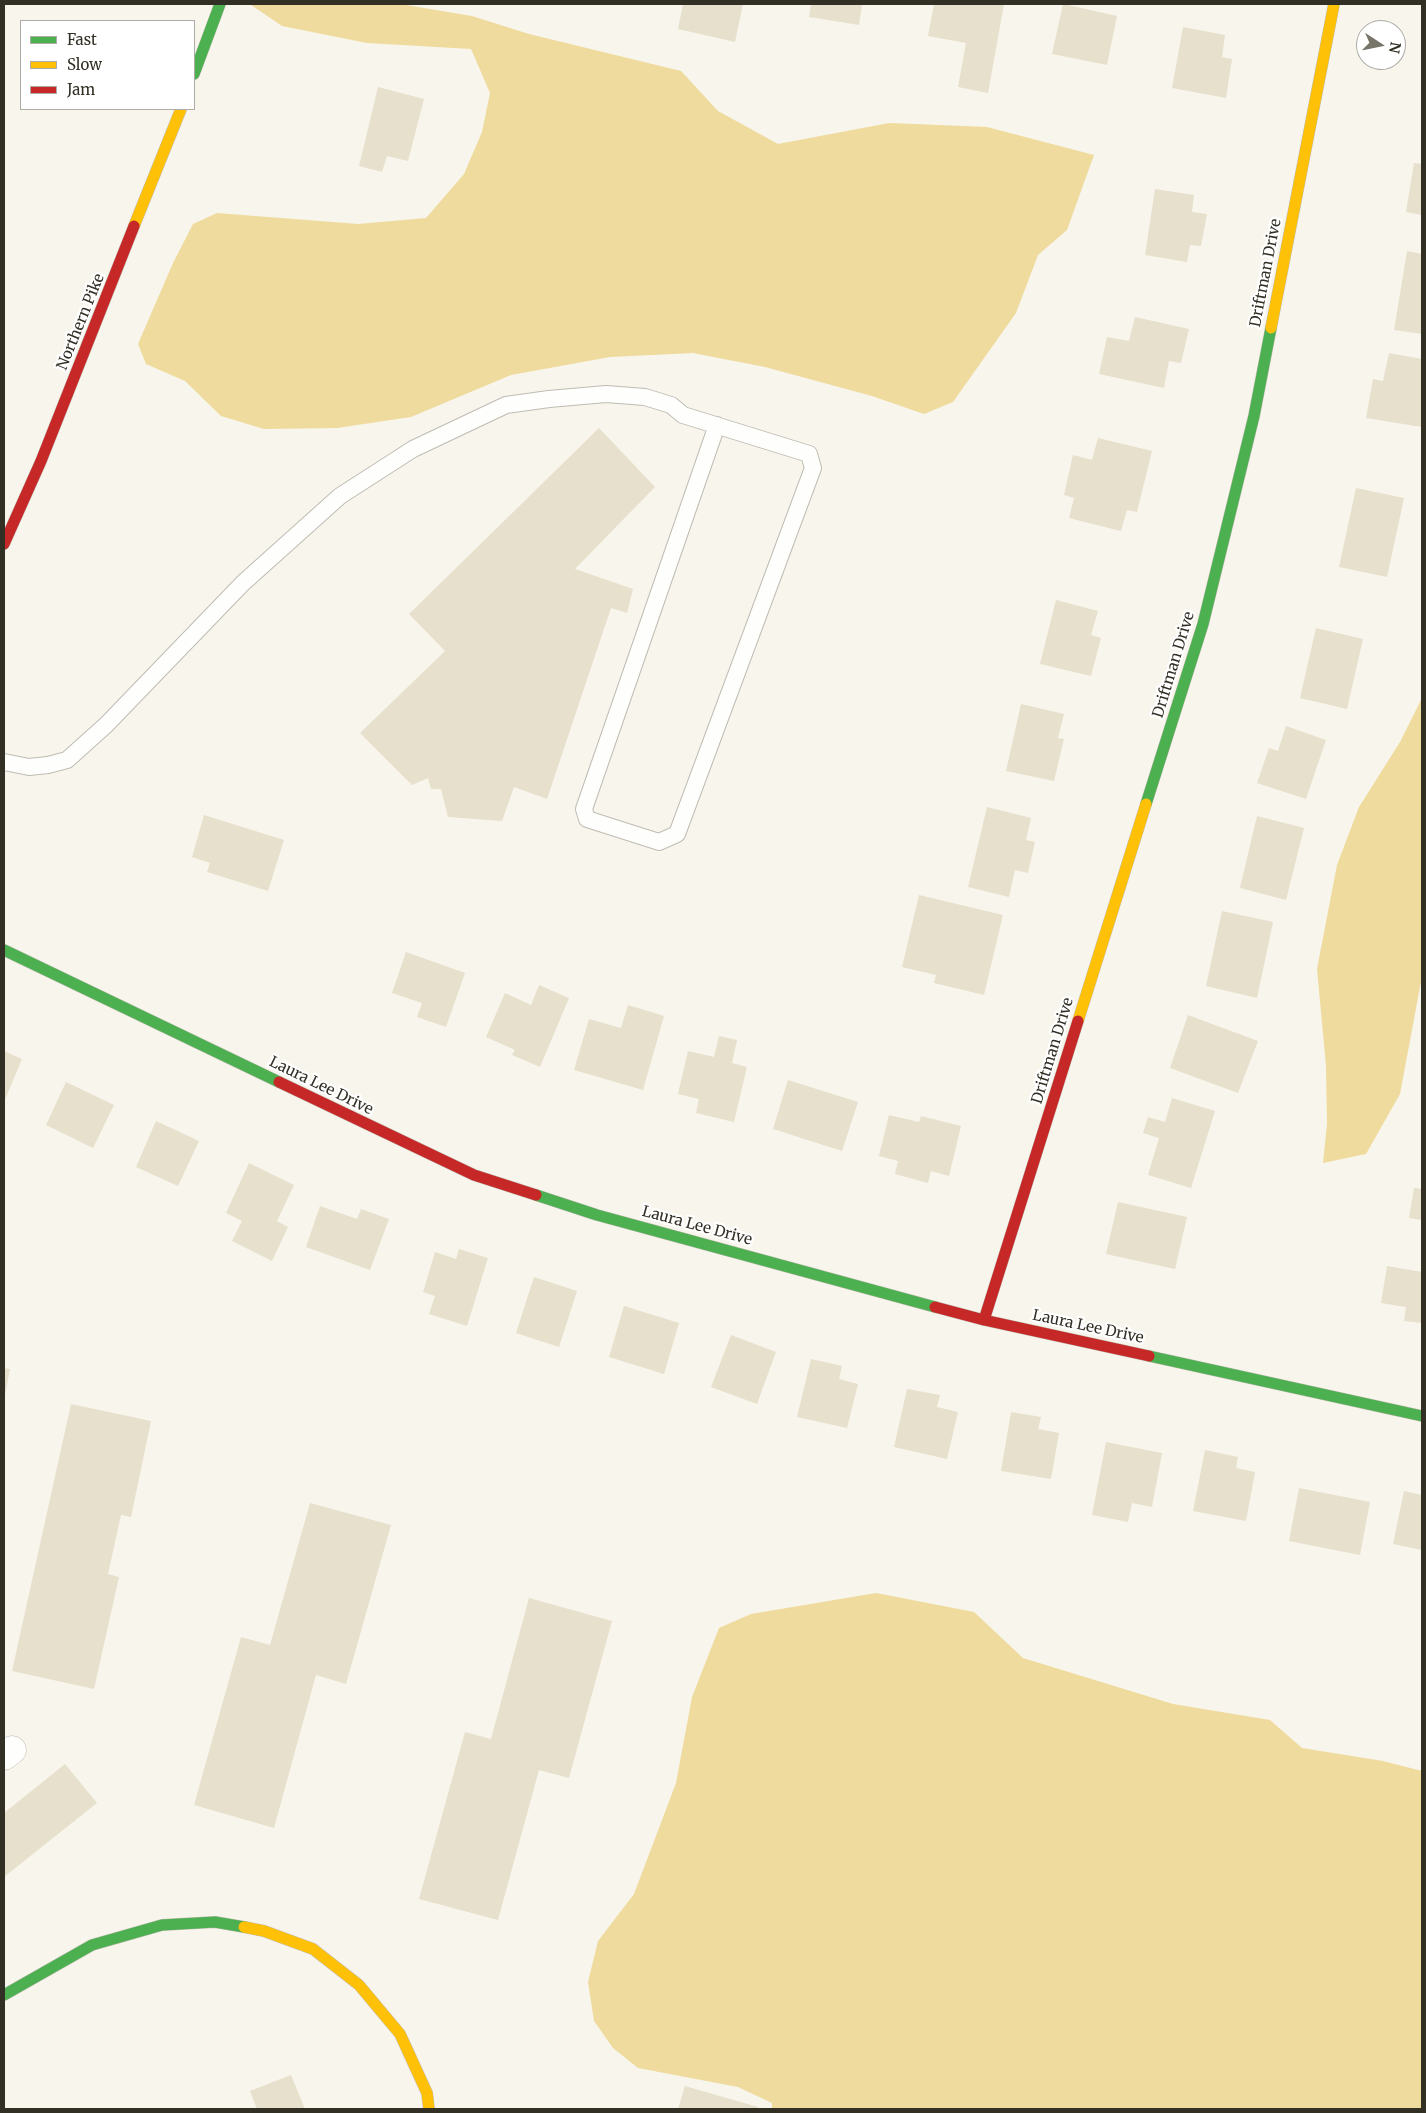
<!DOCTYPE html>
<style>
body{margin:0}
#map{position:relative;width:1426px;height:2113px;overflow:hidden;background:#f8f5ec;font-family:Merriweather,serif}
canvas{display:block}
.frame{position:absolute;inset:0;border:5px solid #322f24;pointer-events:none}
.legend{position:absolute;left:20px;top:20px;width:175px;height:90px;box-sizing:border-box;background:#fff;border:1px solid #adaca7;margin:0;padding:6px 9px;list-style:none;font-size:15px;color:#322f24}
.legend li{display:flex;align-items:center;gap:10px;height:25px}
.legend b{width:25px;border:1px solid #adaca7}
.north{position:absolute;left:1356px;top:20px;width:50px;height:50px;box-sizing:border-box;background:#fff;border:1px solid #adaca7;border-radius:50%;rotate:101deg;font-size:14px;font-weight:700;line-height:20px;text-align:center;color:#322f24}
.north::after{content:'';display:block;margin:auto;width:18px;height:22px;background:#77746a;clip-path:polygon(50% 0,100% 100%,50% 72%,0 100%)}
</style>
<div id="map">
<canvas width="1426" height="2113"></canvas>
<div class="frame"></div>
<ul class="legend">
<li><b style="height:6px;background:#4caf50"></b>Fast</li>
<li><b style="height:6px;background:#ffc107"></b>Slow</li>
<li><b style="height:6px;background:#c62828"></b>Jam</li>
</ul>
<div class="north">N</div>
</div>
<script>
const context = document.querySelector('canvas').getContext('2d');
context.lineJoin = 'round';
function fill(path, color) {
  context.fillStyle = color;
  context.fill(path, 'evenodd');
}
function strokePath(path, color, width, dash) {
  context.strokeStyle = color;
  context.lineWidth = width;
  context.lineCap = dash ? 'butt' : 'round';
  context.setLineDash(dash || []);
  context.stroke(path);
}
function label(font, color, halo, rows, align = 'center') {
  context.font = font + ' Merriweather,serif';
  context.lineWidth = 4.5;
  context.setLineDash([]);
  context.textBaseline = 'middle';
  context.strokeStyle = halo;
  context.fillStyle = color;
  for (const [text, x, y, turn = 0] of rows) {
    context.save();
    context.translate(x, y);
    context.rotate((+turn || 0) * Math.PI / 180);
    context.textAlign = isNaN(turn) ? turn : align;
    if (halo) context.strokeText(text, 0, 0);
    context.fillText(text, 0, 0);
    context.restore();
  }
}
fill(new Path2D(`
 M252 4H400L472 16 529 34 681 71 718 111 778 144 889 123 987 127 1094 155 1067 230 1038 255 1016 313 953 402 924 414 872 396 765 367 693 353 610 357 511 375 411 417 337 428 264 429 221 416 185 381 146 364 138 344 173 263 193 224 217 213 358 224 426 218 464 174 482 132 490 93 471 49 367 43 282 26 251 5Z
 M1422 698V976L1400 1094 1366 1154 1323 1163 1327 1124 1326 1066 1317 969 1337 865 1359 807 1400 742Z
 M876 1593 974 1612 1023 1658 1173 1704 1270 1720 1302 1748 1383 1761 1422 1771V2109H772V2103L738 2087 638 2068 613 2048 594 2021 588 1982 598 1941 634 1894 676 1783 692 1697 719 1628 751 1614Z`), '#eedb9d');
fill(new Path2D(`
 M683 4H743L735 42 678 29Z
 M811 4H862L859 25 809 17Z
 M934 4H1004L988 93 958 87 966 43 928 36Z
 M1063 4 1117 16 1107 65 1052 54Z
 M1183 27 1225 35 1222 57 1232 59 1226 98 1172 88Z
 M378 87 424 99 408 161 387 156 382 172 359 166Z
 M1414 163 1422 164V215L1406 212Z
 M1155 189 1194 195 1192 212 1207 214 1201 246 1190 245 1187 262 1145 255Z
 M1407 251 1422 254V334L1394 330Z
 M1135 317 1189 329 1181 363 1169 361 1164 388 1099 374 1107 337 1129 341Z
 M1389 353 1422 359V427L1366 418 1373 379 1383 381Z
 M599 428 655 487 575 569 633 589 627 613 611 608 547 799 514 787 502 821 448 817 441 789H431L428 778 412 785 360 733 445 651 409 614Z
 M1098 438 1152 451 1137 512 1127 510 1121 531 1069 518 1074 498 1064 495 1073 455 1092 460Z
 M1356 488 1404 498 1387 577 1339 567Z
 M1056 600 1098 611 1091 635 1101 638 1091 676 1040 664Z
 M1316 628 1363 639 1347 709 1300 698Z
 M1021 704 1064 714 1058 738 1064 739 1054 781 1006 771Z
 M1286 726 1326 740 1306 799 1257 783 1269 748 1278 751Z
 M987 807 1031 818 1026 840 1035 842 1028 873 1015 870 1009 897 968 887Z
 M204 815 284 840 268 891 207 872 210 863 192 857Z
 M1257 816 1304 828 1286 900 1240 888Z
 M919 895 1003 915 984 995 934 983 936 975 902 967Z
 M1222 911 1273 922 1257 998 1206 986Z
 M406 952 465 973 446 1027 417 1017 422 1003 392 993Z
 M539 985 569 998 540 1067 512 1055 515 1050 486 1037 505 993 531 1005Z
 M628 1005 664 1016 643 1090 574 1070 589 1019 621 1028Z
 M1188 1015 1258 1041 1238 1093 1170 1068Z
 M719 1036 737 1040 732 1063 747 1067 734 1122 696 1113 699 1099 678 1094 688 1051 714 1057Z
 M4 1051 22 1059 4 1102Z
 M788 1080 858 1102 842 1151 773 1129Z
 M66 1082 114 1105 93 1148 46 1125Z
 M1172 1098 1215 1111 1191 1188 1148 1175 1159 1138 1143 1133 1148 1117 1165 1122Z
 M889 1115 919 1122 921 1116 961 1126 949 1176 931 1171 928 1183 895 1174 898 1161 879 1156Z
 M156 1121 199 1141 178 1186 136 1167Z
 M249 1163 294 1185 277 1221 288 1227 272 1261 232 1241 242 1221 226 1213Z
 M1414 1188 1422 1189V1220L1409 1218Z
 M1118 1202 1187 1217 1175 1269 1106 1254Z
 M320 1206 357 1219 361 1209 389 1219 370 1270 306 1247Z
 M459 1249 488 1258 467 1326 429 1314 435 1296 423 1292 435 1252 456 1259Z
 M1387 1266 1422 1272V1323L1404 1321 1406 1307 1381 1303Z
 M534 1277 577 1291 559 1347 516 1333Z
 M624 1306 679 1323 664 1374 609 1357Z
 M731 1335 776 1352 757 1404 711 1387Z
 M811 1359 842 1366 839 1379 858 1384 847 1428 797 1417Z
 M4 1368 10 1369 5 1395 4 1394Z
 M907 1389 940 1395 937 1407 958 1412 947 1459 894 1447Z
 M71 1404 151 1421 131 1517 121 1515 108 1574 119 1577 94 1689 12 1671Z
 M1011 1412 1041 1417 1038 1429 1059 1433 1051 1479 1001 1471Z
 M1106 1442 1162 1453 1152 1507 1132 1503 1128 1522 1092 1515Z
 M1205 1450 1238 1457 1236 1468 1255 1472 1246 1521 1193 1511Z
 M1299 1488 1370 1502 1360 1555 1289 1541Z
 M1404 1491 1422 1495V1550L1393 1544Z
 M310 1503 391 1525 346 1684 316 1675 274 1828 194 1805 241 1637 270 1645Z
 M529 1598 612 1621 569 1778 539 1770 498 1920 419 1899 465 1732 491 1739Z
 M65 1764 97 1803 4 1877V1813Z
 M291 2075 305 2109H257L250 2091Z
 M685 2086 758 2107V2109H678Z`), '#e6e0cc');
const lane = new Path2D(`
 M4 762 29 767 48 765 67 760 106 725 243 583 340 496 413 449 506 405 549 399 606 394 645 397 671 405 683 415 809 454 813 468 677 834 659 842 587 819 584 809 717 425`);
const street = new Path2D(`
 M4 1756 12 1750`);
const fast = new Path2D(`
 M194 74 220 4
 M1146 804 1203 624 1254 416 1271 328
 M4 950 279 1082
 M536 1195 597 1215 935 1307
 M1149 1356 1422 1416
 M4 1995 92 1945 162 1925 215 1922 244 1927`);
const slow = new Path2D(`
 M134 226 181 109
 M1271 328 1334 4
 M1078 1021 1146 804
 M244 1927 264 1931 313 1949 359 1985 400 2034 427 2093 429 2109`);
const jam = new Path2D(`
 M4 544 41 461 134 226
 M279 1082 474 1175 536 1195
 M935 1307 984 1320 1149 1356
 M984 1320 1078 1021`);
strokePath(lane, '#bfbcb3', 18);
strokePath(street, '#bfbcb3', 29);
strokePath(fast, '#bfbcb3', 12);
strokePath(slow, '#bfbcb3', 12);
strokePath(jam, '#bfbcb3', 12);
strokePath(lane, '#fefefc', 16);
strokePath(street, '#fefefc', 28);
strokePath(fast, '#4caf50', 11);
strokePath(slow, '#ffc107', 11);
strokePath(jam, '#c62828', 11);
label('15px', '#322f24', '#fff', [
 ["Driftman Drive",1266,273,-79],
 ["Northern Pike",81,322,-68],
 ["Driftman Drive",1174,665,-73],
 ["Driftman Drive",1053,1051,-73],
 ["Laura Lee Drive",321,1086,26],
 ["Laura Lee Drive",697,1226,15],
 ["Laura Lee Drive",1088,1327,12]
]);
</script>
